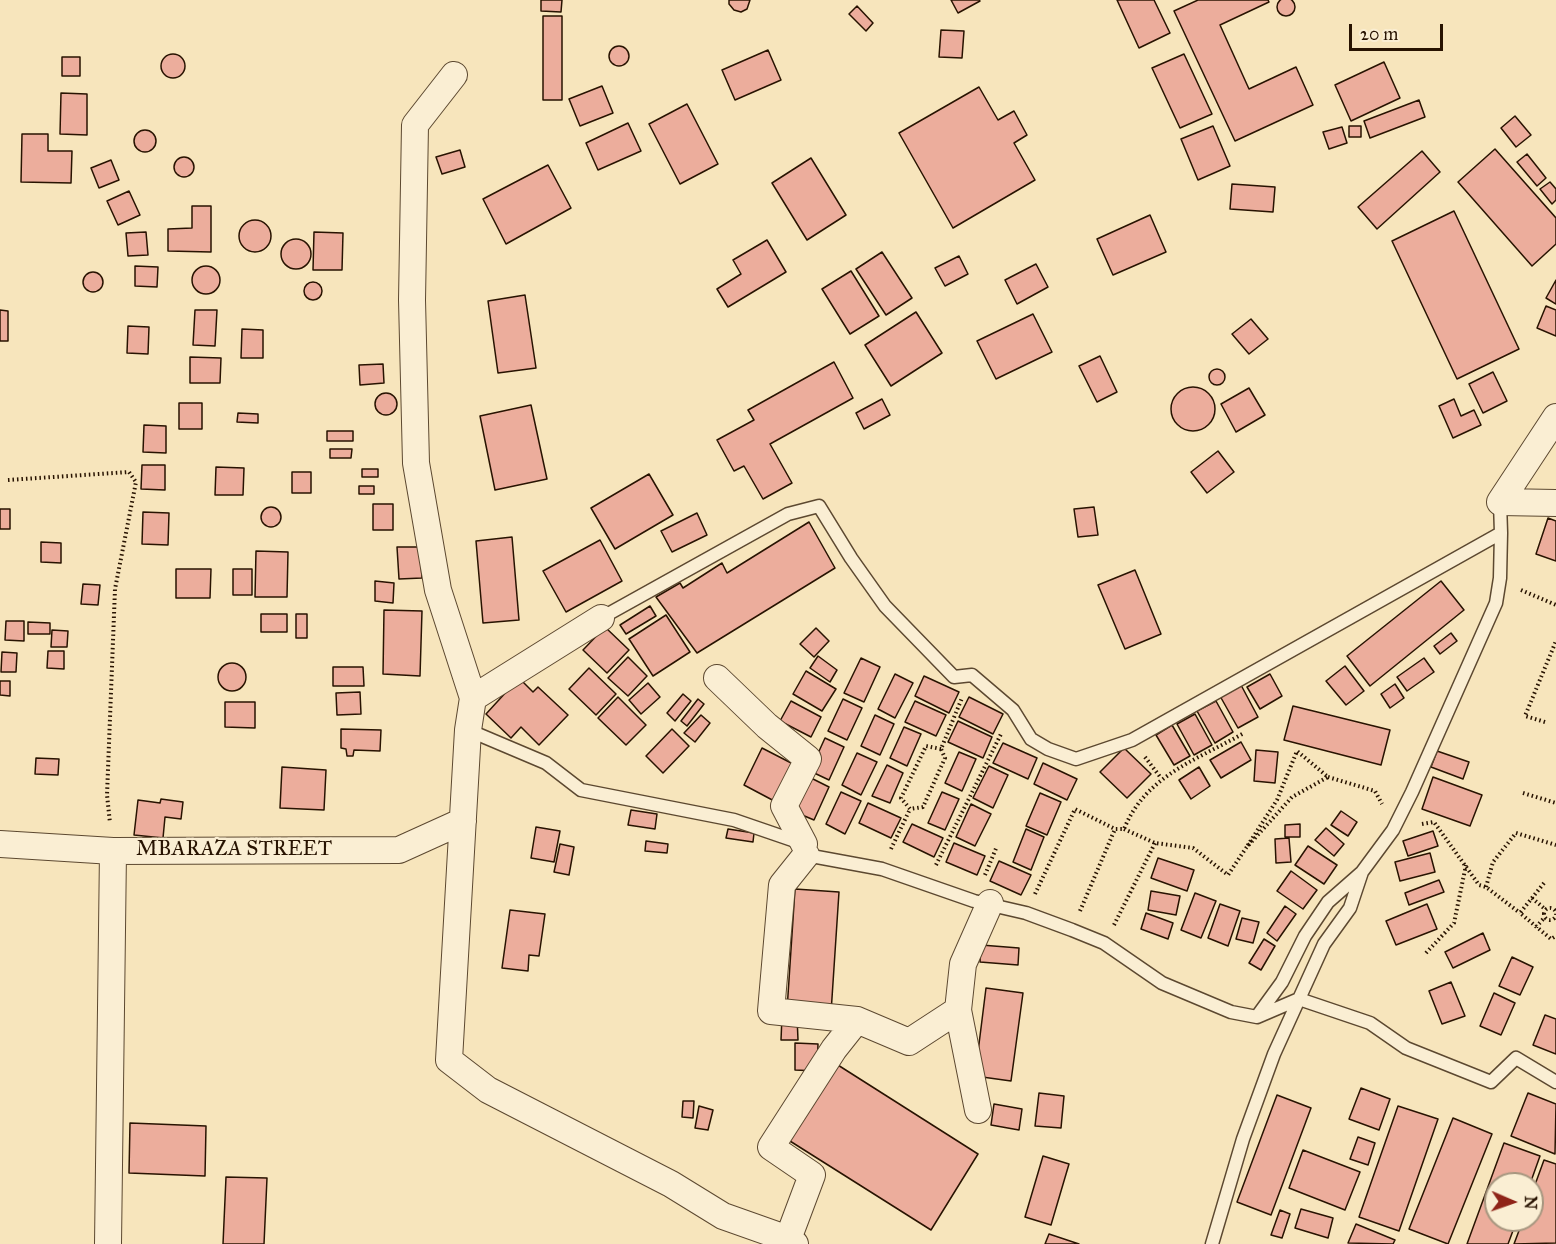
<!DOCTYPE html>
<style>
body{margin:0}
#map{position:relative;width:1556px;height:1244px;overflow:hidden;background:#f7e5bc;font-family:"IM FELL Great Primer",serif}
canvas{display:block}
.north{position:absolute;left:1484px;top:1172px;width:60px;height:60px;box-sizing:border-box;background:#faeed3;border:2px solid #a6967f;border-radius:50%;rotate:92deg;font-size:16px;font-weight:700;line-height:24px;text-align:center;color:#281301}
.north::after{content:'';display:block;margin:auto;width:21px;height:27px;background:#8f2418;clip-path:polygon(50% 0,100% 100%,50% 72%,0 100%)}
.scale{position:absolute;left:1349px;top:24px;width:94px;height:27px;box-sizing:border-box;border:3px solid #281301;border-top:0;padding-left:8px;font-size:18px;line-height:21px;white-space:nowrap;color:#281301;-webkit-text-stroke:4px #faeed3;paint-order:stroke}
</style>
<div id="map">
<canvas width="1556" height="1244"></canvas>
<div class="north">N</div>
<div class="scale">20 m</div>
</div>
<script>
const context = document.querySelector('canvas').getContext('2d');
context.lineJoin = 'round';
function fill(path, color) {
  context.fillStyle = color;
  context.fill(path, 'evenodd');
}
function strokePath(path, color, width, dash) {
  context.strokeStyle = color;
  context.lineWidth = width;
  context.lineCap = dash ? 'butt' : 'round';
  context.setLineDash(dash || []);
  context.stroke(path);
}
function label(font, color, halo, rows, align = 'center') {
  context.font = font + ' "IM FELL Great Primer",serif';
  context.lineWidth = 4.5;
  context.setLineDash([]);
  context.textBaseline = 'middle';
  context.strokeStyle = halo;
  context.fillStyle = color;
  for (const [text, x, y, turn = 0] of rows) {
    context.save();
    context.translate(x, y);
    context.rotate((+turn || 0) * Math.PI / 180);
    context.textAlign = isNaN(turn) ? turn : align;
    if (halo) context.strokeText(text, 0, 0);
    context.fillText(text, 0, 0);
    context.restore();
  }
}
const building = new Path2D(`
 M1277 7a9 9 0 1 1 18 0a9 9 0 1 1-18 0Z
 M541 0H562L561 12 541 11Z
 M750 0 747 9 741 12 734 10 729 4V0Z
 M951 0H979L980 1 958 13Z
 M1117 0H1154L1170 33 1139 48Z
 M1198 0H1268L1269 2 1220 25 1249 89 1296 67 1313 105 1235 141 1174 11Z
 M857 6 873 23 866 31 849 14Z
 M543 16H562V100H543Z
 M941 30 964 31 962 58 939 57Z
 M609 56a10 10 0 1 1 20 0a10 10 0 1 1-20 0Z
 M768 50 781 80 735 100 722 70Z
 M1184 54 1212 114 1180 128 1152 68Z
 M161 66a12 12 0 1 1 24 0a12 12 0 1 1-24 0Z
 M62 57H80V76H62Z
 M1384 62 1400 98 1351 121 1335 85Z
 M602 86 613 113 580 126 569 99Z
 M979 87 998 120 1014 111 1027 135 1014 143 1035 180 953 228 899 133Z
 M61 93 87 94V135L60 134Z
 M1419 100 1425 117 1370 138 1364 121Z
 M687 104 718 164 680 184 649 124Z
 M1515 116 1531 135 1516 147 1501 128Z
 M628 123 641 151 598 170 586 143Z
 M1213 126 1230 166 1198 180 1181 139Z
 M1349 126H1361V137H1349Z
 M1342 127 1347 143 1329 149 1323 132Z
 M134 141a11 11 0 1 1 22 0a11 11 0 1 1-22 0Z
 M22 134H48V151H72L71 183 21 182Z
 M1495 149 1556 218V244L1532 266 1458 182Z
 M460 150 465 167 442 174 436 157Z
 M1422 151 1440 172 1377 229 1358 207Z
 M1527 154 1546 178 1537 186 1517 162Z
 M174 167a10 10 0 1 1 20 0a10 10 0 1 1-20 0Z
 M811 158 846 215 807 240 772 183Z
 M111 160 119 180 99 188 91 168Z
 M548 165 571 208 506 244 483 199Z
 M1550 182 1556 189V200L1552 204 1540 189Z
 M1232 184 1275 187 1273 212 1230 209Z
 M129 191 140 215 118 225 107 201Z
 M192 206H211V252L168 251V229L192 228Z
 M1454 211 1519 349 1457 379 1392 241Z
 M1150 215 1166 252 1113 275 1097 239Z
 M239 236a16 16 0 1 1 32 0a16 16 0 1 1-32 0Z
 M146 232 148 255 128 256 126 233Z
 M314 232 343 233 342 270H313Z
 M281 254a15 15 0 1 1 30 0a15 15 0 1 1-30 0Z
 M767 240 786 272 728 307 717 289 741 274 733 260Z
 M882 252 912 298 886 315 856 269Z
 M959 256 968 274 945 286 935 268Z
 M1036 264 1048 287 1017 304 1005 280Z
 M135 266 158 267 157 287 135 286Z
 M192 280a14 14 0 1 1 28 0a14 14 0 1 1-28 0Z
 M851 271 879 316 850 334 822 289Z
 M83 282a10 10 0 1 1 20 0a10 10 0 1 1-20 0Z
 M1556 280V304L1546 298Z
 M304 291a9 9 0 1 1 18 0a9 9 0 1 1-18 0Z
 M525 295 536 368 498 373 488 301Z
 M1546 306 1556 310V336L1537 328Z
 M0 310 8 311V341H0Z
 M195 310H217L215 346 193 345Z
 M916 312 942 353 891 386 865 345Z
 M1033 314 1052 352 996 379 977 341Z
 M1251 319 1268 339 1249 354 1232 334Z
 M128 326 149 327 148 354 127 353Z
 M242 329 263 330V358H241Z
 M1100 356 1117 392 1097 402 1079 366Z
 M190 357 221 358 220 383H190Z
 M834 362 853 398 770 444 792 483 763 499 744 466 734 471 717 440 754 420 748 410Z
 M383 364 384 383 360 385 359 365Z
 M1209 377a8 8 0 1 1 16 0a8 8 0 1 1-16 0Z
 M1493 372 1507 401 1483 413 1469 384Z
 M1171 409a22 22 0 1 1 44 0a22 22 0 1 1-44 0Z
 M1249 388 1265 415 1236 432 1221 404Z
 M375 404a11 11 0 1 1 22 0a11 11 0 1 1-22 0Z
 M882 399 890 415 864 429 856 413Z
 M1454 399 1461 416 1474 410 1481 425 1453 438 1439 406Z
 M179 403H202V429H179Z
 M531 405 547 479 495 490 480 416Z
 M238 413 258 414V423L237 422Z
 M144 425 166 426V453L143 452Z
 M327 431H353V441H327Z
 M330 449H352L351 458H330Z
 M1218 451 1234 472 1207 493 1191 472Z
 M142 465H165V490L141 489Z
 M216 467 244 468 243 495H215Z
 M362 469H378V477H362Z
 M292 472H311V493H292Z
 M649 474 673 515 615 549 591 508Z
 M359 486H374V494H359Z
 M373 504H393V530H373Z
 M261 517a10 10 0 1 1 20 0a10 10 0 1 1-20 0Z
 M1094 507 1098 535 1078 537 1074 509Z
 M0 509H10V529H0Z
 M143 512 169 513 168 545 142 544Z
 M697 513 707 535 672 552 661 531Z
 M1548 518 1556 521V561L1536 554Z
 M809 522 835 568 697 653 656 597 680 583 683 588 722 563 727 573Z
 M512 537 519 620 483 623 476 541Z
 M600 540 622 581 566 612 543 571Z
 M41 542 61 543V563L41 562Z
 M397 547H420L422 578 399 579Z
 M256 551 288 552 287 597H255Z
 M176 569H211L210 598H176Z
 M233 569H252V595H233Z
 M1135 570 1161 634 1125 649 1098 585Z
 M375 581 394 583 393 603 375 601Z
 M1441 581 1464 610 1370 686 1347 656Z
 M83 584 100 585 98 605 81 604Z
 M650 606 656 616 626 634 620 625Z
 M384 610 422 611 420 676 383 674Z
 M261 614H287V632H261Z
 M296 614H307V638H296Z
 M666 615 690 652 653 676 629 639Z
 M6 621H24V641L5 640Z
 M28 622 50 623V634H28Z
 M605 627 629 650 607 673 583 650Z
 M816 628 829 641 814 657 800 644Z
 M52 630 68 631 67 647H51Z
 M1451 633 1457 641 1440 654 1434 646Z
 M48 651H64V669L47 668Z
 M2 652 17 653 16 672H1Z
 M818 656 837 670 830 682 810 668Z
 M628 657 647 676 628 696 608 678Z
 M861 658 880 667 864 702 844 693Z
 M1424 658 1434 672 1407 691 1397 677Z
 M218 677a14 14 0 1 1 28 0a14 14 0 1 1-28 0Z
 M1345 666 1364 691 1346 705 1326 681Z
 M333 667H363L364 686H333Z
 M589 668 616 694 596 715 569 689Z
 M806 671 836 689 822 711 793 694Z
 M895 674 913 683 895 718 878 709Z
 M1270 674 1282 696 1260 709 1247 687Z
 M924 676 959 692 949 713 915 696Z
 M519 678 533 692 538 687 568 715 539 745 521 727 511 738 486 714Z
 M0 681H10V696L0 695Z
 M648 683 660 697 641 714 629 700Z
 M1395 684 1404 698 1390 708 1381 694Z
 M1241 685 1258 717 1238 728 1220 696Z
 M360 692 361 714 337 715 336 693Z
 M683 694 691 701 675 721 667 713Z
 M618 697 646 725 626 745 598 718Z
 M969 697 1003 714 993 734 959 717Z
 M698 699 704 704 687 726 681 721Z
 M843 699 862 708 847 740 828 731Z
 M791 701 821 717 811 737 780 721Z
 M915 701 946 715 936 736 905 722Z
 M1216 701 1233 732 1215 743 1197 711Z
 M225 702H255V728L225 727Z
 M1293 706 1390 730 1381 765 1284 740Z
 M1195 714 1212 745 1194 755 1177 724Z
 M701 715 710 723 695 742 684 733Z
 M875 715 894 724 880 755 861 746Z
 M958 721 992 737 983 758 948 742Z
 M1172 725 1190 756 1174 765 1156 735Z
 M904 727 921 734 907 766 890 758Z
 M341 729 381 730 380 751 354 750 353 756H347L346 749 341 748Z
 M672 729 689 746 663 773 646 756Z
 M825 738 844 747 829 780 810 771Z
 M1241 742 1251 760 1221 778 1210 760Z
 M1003 743 1037 758 1028 779 993 763Z
 M762 748 797 766 778 803 744 785Z
 M1124 748 1151 774 1127 798 1100 772Z
 M1256 750 1278 752 1275 783 1254 781Z
 M1437 751 1469 762 1463 779 1431 767Z
 M959 752 976 759 962 791 945 783Z
 M857 753 877 762 861 795 842 785Z
 M36 758 59 759 58 775 35 774Z
 M1043 763 1077 779 1067 800 1034 784Z
 M887 765 903 773 890 803 872 796Z
 M989 766 1008 775 993 808 973 798Z
 M282 767 326 770 324 810 280 808Z
 M1199 767 1210 786 1191 799 1179 780Z
 M1433 777 1482 795 1470 826 1422 809Z
 M811 778 829 787 814 820 795 812Z
 M841 792 861 801 845 834 826 824Z
 M942 792 959 799 945 830 928 823Z
 M1040 793 1061 802 1047 835 1026 826Z
 M161 799 183 802 181 819 165 817 163 838 134 835 138 800 160 803Z
 M868 803 901 818 891 838 859 823Z
 M971 804 991 814 975 846 956 837Z
 M631 810 657 814 655 829 628 825Z
 M1341 811 1357 822 1348 836 1331 825Z
 M912 824 943 838 934 857 903 842Z
 M1300 824V837H1285V825Z
 M536 827 560 831 554 862 531 858Z
 M1326 828 1344 844 1334 856 1315 840Z
 M728 829 754 833 753 842 726 838Z
 M1026 829 1044 837 1031 870 1013 862Z
 M1433 831 1438 846 1408 856 1403 841Z
 M1289 838 1291 862 1276 863 1275 839Z
 M646 841 668 844 667 853 645 851Z
 M954 843 985 856 977 875 946 862Z
 M560 844 574 847 569 875 554 872Z
 M1308 846 1337 865 1324 884 1295 865Z
 M1430 853 1435 872 1400 881 1395 862Z
 M1158 858 1194 870 1187 891 1151 878Z
 M999 861 1031 875 1021 895 990 881Z
 M1291 871 1317 890 1303 909 1277 891Z
 M1439 880 1444 892 1409 905 1405 893Z
 M795 889 839 892 831 1013 787 1010Z
 M1151 891 1180 896 1176 915 1148 910Z
 M1195 893 1216 901 1201 938 1181 930Z
 M1220 904 1240 911 1228 946 1208 938Z
 M1427 904 1437 929 1396 945 1386 921Z
 M1285 906 1296 914 1277 941 1267 933Z
 M510 910 545 914 539 956 529 955 528 971 502 968Z
 M1146 913 1173 923 1168 939 1141 929Z
 M1242 918 1259 922 1253 943 1236 939Z
 M1483 933 1490 950 1453 968 1445 952Z
 M1264 939 1275 946 1261 970 1249 963Z
 M981 945 1019 948 1018 965 980 962Z
 M1512 957 1533 967 1520 995 1499 986Z
 M1451 982 1465 1016 1442 1024 1429 991Z
 M986 988 1023 993 1011 1081 975 1076Z
 M1494 993 1515 1003 1501 1035 1480 1026Z
 M1545 1015 1556 1019V1054L1533 1045Z
 M782 1016H797L798 1040H781Z
 M795 1043 818 1044 817 1071 795 1070Z
 M830 1060 978 1154 931 1230 782 1136Z
 M1361 1088 1390 1099 1379 1130 1349 1119Z
 M1039 1093 1064 1096 1061 1128 1035 1126Z
 M1528 1093 1556 1104 1555 1154 1511 1136Z
 M1277 1095 1311 1108 1271 1215 1237 1202Z
 M683 1101H694L693 1118 682 1117Z
 M994 1104 1022 1109 1019 1130 991 1125Z
 M699 1106 713 1110 708 1130 695 1128Z
 M1398 1106 1438 1119 1399 1231 1359 1217Z
 M1453 1118 1492 1134 1448 1244 1409 1229Z
 M130 1123 206 1126 205 1176 129 1173Z
 M1358 1137 1375 1143 1368 1165 1350 1159Z
 M1504 1143 1540 1156 1530 1184H1496V1220H1517L1508 1244H1467Z
 M1303 1150 1360 1172 1345 1210 1289 1188Z
 M1043 1156 1069 1164 1051 1225 1025 1217Z
 M1544 1160 1556 1164V1243L1514 1244 1523 1220H1532V1193Z
 M226 1177 267 1178 264 1244H223Z
 M1301 1209 1333 1218 1328 1238 1295 1228Z
 M1280 1210 1290 1214 1282 1238 1271 1235Z
 M1356 1224 1395 1240 1393 1244 1348 1243Z
 M1049 1234 1079 1244H1045Z`);
fill(building, '#ecad9c');
strokePath(building, '#281301', 1.5);
const service = new Path2D(`
 M601 618 788 514 819 506 851 558 885 606 954 677 972 675 1013 710 1031 739 1048 749 1076 759 1132 740 1501 533 1500 502
 M468 730 546 763 581 790 734 820 804 844 806 855 882 869 974 901 1026 913 1072 930 1104 943 1162 983 1231 1012 1257 1017 1299 999 1370 1023 1406 1048 1491 1082 1516 1058 1556 1082
 M1258 1015 1282 982 1305 936 1328 902 1361 873
 M1212 1244 1243 1139 1274 1054 1324 944 1350 908 1362 872 1393 830 1412 792 1496 603 1500 578 1501 533`);
const minor = new Path2D(`
 M454 75 415 125 412 300 416 463 438 590 473 698
 M1500 502 1556 417
 M1500 502 1556 503
 M601 618 473 698 468 730 449 1060 488 1090 671 1184 723 1216 788 1239 795 1244
 M717 678 767 726 808 759 784 806 804 844
 M0 844 113 851 399 850 463 821
 M806 855 782 885 771 1011 857 1020 909 1042 958 1010
 M978 1110 958 1010 963 964 990 903
 M788 1239 812 1175 771 1147 834 1049 857 1020
 M108 1244 113 851`);
strokePath(service, '#5c4830', 15);
strokePath(minor, '#5c4830', 28);
strokePath(new Path2D(`
 M8 480 129 472 136 482 115 589 107 795 110 823
 M1521 590 1556 605
 M1545 722 1525 716 1556 641
 M941 749 926 746 901 798 910 809 923 807 945 758 941 749 962 698
 M1145 757 1161 778
 M1328 777 1375 791 1382 804
 M1523 793 1556 803
 M1422 824 1434 822 1479 885 1486 887 1520 913
 M1124 829 1155 843 1193 848 1228 875 1246 848 1292 797 1328 777 1297 751 1277 800 1246 848
 M891 849 910 809
 M936 865 1002 732
 M985 875 997 846
 M1544 883 1520 913 1551 939 1556 936
 M1486 887 1493 862 1516 833 1556 845
 M1035 894 1075 809 1115 829H1124C1146 775 1197 760 1244 733
 M1532 898 1545 909
 M1544 914a6 6 0 1 1 12 0a6 6 0 1 1-12 0Z
 M1080 911 1115 829
 M1114 925 1155 843
 M1536 927 1545 917
 M1426 953 1454 923 1466 865`), '#281301', 4, [1.5, 3]);
strokePath(service, '#faeed3', 12);
strokePath(minor, '#faeed3', 26);
label('21px', '#281301', '#faeed3', [
 ["MBARAZA STREET",234,850]
]);
</script>
